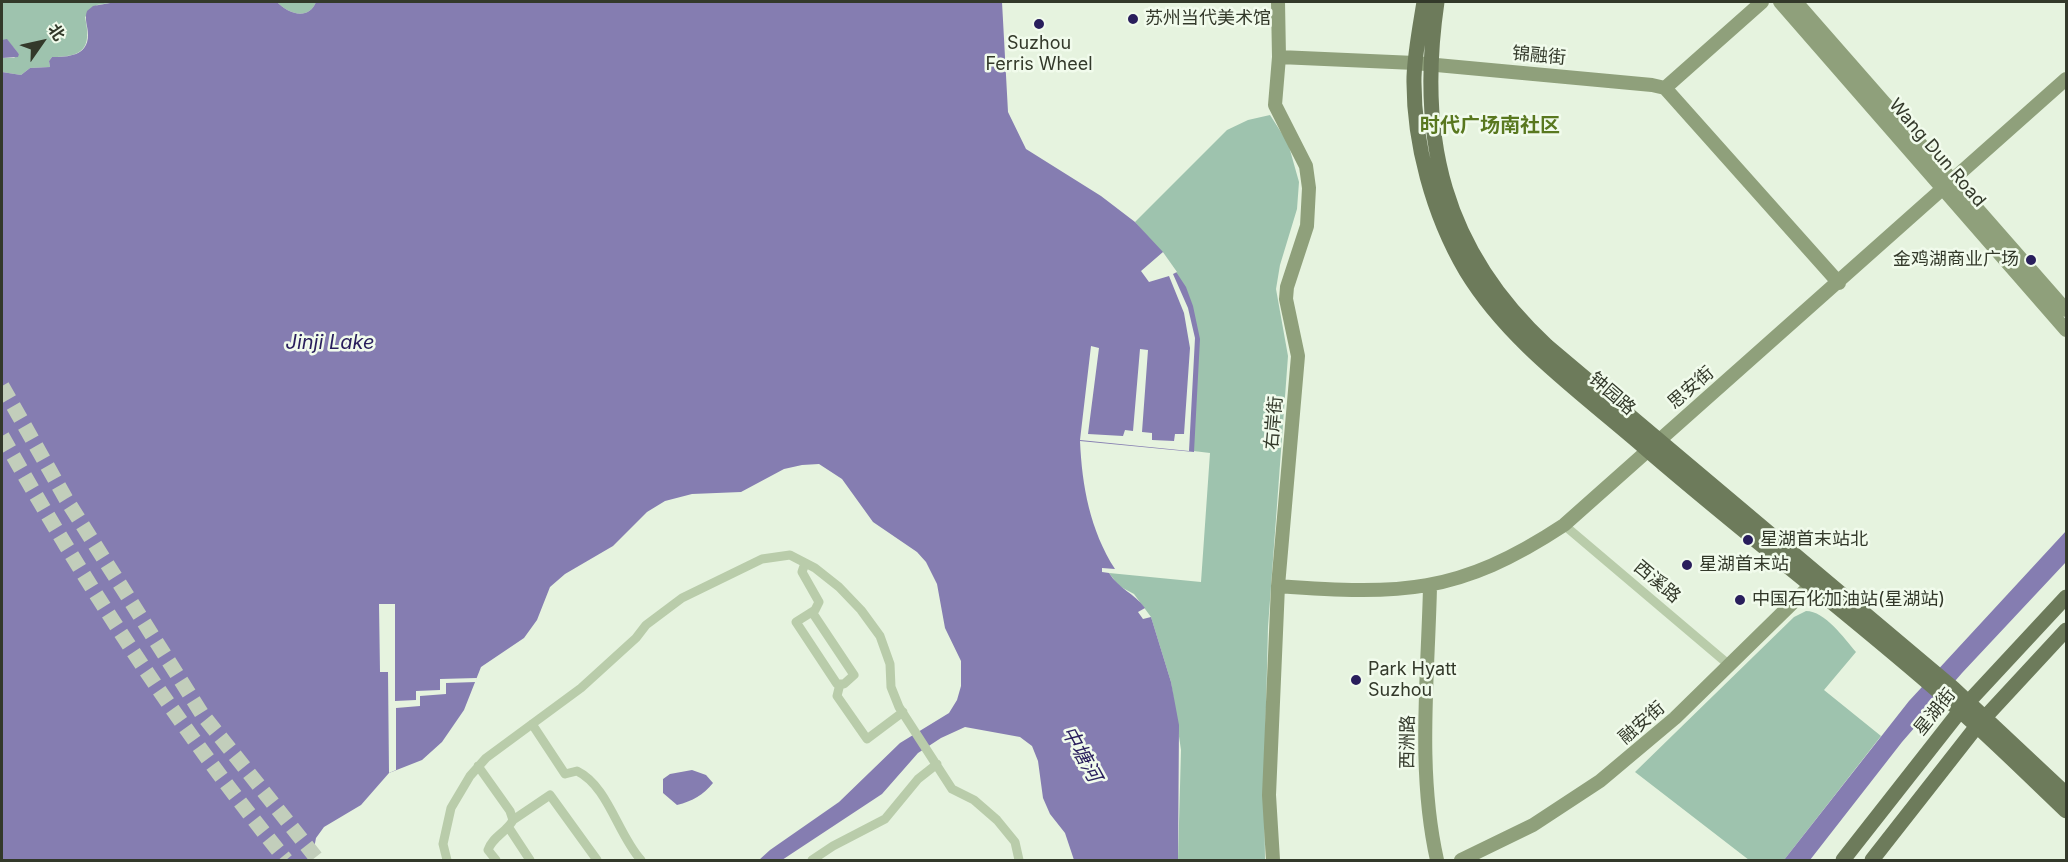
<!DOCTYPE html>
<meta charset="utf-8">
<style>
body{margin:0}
#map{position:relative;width:2068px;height:862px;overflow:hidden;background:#e6f3df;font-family:Inter,"Noto Sans SC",sans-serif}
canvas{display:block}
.frame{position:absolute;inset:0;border:3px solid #33392a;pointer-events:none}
.north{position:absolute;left:12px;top:12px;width:60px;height:60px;-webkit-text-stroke:4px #f1fbec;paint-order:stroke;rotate:56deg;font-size:16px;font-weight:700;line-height:24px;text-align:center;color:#33392a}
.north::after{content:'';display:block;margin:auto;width:21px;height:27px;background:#33392a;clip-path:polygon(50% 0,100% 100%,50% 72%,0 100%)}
</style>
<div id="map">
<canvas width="2068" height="862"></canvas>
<div class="frame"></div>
<div class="north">北</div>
</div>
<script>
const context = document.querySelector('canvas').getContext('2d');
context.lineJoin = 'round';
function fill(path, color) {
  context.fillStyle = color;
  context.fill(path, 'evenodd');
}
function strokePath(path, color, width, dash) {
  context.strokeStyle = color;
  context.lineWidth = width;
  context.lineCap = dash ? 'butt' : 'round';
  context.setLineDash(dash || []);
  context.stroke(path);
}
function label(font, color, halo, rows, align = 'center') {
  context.font = font + ' Inter,"Noto Sans SC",sans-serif';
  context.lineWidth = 5;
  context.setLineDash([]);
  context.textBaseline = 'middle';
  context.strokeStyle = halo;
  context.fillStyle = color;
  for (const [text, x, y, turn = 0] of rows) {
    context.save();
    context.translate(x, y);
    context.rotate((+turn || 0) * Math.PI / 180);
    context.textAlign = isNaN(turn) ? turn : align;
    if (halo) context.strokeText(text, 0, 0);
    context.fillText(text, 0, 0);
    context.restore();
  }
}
fill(new Path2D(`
 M2 2H116L97 5 85 17C92 49 83 57 52 57L49 61 50 67 30 68 21 75 2 72V58H14L19 54 7 40H2Z
 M277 2H316C308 21 289 14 277 2Z
 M1270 115 1288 143 1299 182 1297 209 1280 265 1276 289 1288 356 1268 627 1264 787 1265 860H1178L1181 750 1171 682 1151 617 1134 594 1119 586 1109 573 1201 582 1210 453 1185 450 1176 271 1135 222 1227 130 1248 120Z
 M1806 611C1825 611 1844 638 1856 652L1824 690 1881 736 1784 860H1749L1635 772 1794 617Z`), '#9ec3ae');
fill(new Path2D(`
 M116 2H277C289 14 308 21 316 2H1002L1008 112 1026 149 1101 196 1135 222 1163 252 1186 287 1193 306 1200 339 1194 452 1080 441C1082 486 1090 530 1115 569L1102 568V572L1109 573C1119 589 1134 593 1145 608L1138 612 1143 619 1151 617 1171 682 1179 725 1178 860H1074L1065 833 1050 814 1043 798 1038 761 1032 746 1020 737 965 727 941 738 918 753 882 794 782 860H759L770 850 839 802 900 743 949 713 957 700 961 686V661L945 628 937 584 926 562 917 552 873 522 842 479 819 464 802 465 784 469 741 492 692 494 665 501 647 512 613 546 565 574 550 587 537 620 524 638 481 667 464 710 442 742 422 760 389 773 361 805 324 827 316 838 312 859 2 860V72L21 75 30 68 50 67 49 61 52 57C68 57 88 56 88 35 88 26 84 19 87 11L93 6Z
 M7 39 19 54 18 57 2 58V40Z
 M2066 531V562L1962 673 1902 742 1810 860H1784L1909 701Z
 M692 770 706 775 713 783C703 795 693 801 677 805L663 793V779L670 774Z`), '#857db1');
fill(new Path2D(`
 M1163 252 1177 272 1173 274 1188 308 1195 338 1189 451 1080 440 1091 346 1099 348 1088 434 1123 436 1125 430 1133 431 1140 349 1148 350 1142 432 1152 433V440L1174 441 1175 434H1184L1190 348 1184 313 1169 276 1149 282 1141 271Z
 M379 604H395V701L416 700V691L440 690V679L477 678 476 682 446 683V694L420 696V706L396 708V770L389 773 388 672H380Z`), '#e6f3df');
strokePath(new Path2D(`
 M2 386 66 499 202 714 318 860
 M2 436C85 584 179 729 286 860`), '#c2cebb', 15, [15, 8]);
strokePath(new Path2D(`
 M1564 525 1728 664
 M805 563 802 572 819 602 815 610 796 622 837 684H844L854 675 812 612
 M840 684 837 696 867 739 903 712
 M532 724 565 774 577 771C608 786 618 835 641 860
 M478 766 510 811 513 820C507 832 492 837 488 850L496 860
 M513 820 550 795 597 860
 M509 828 530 860
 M447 860 443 844 451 808 470 776 486 758 581 688 636 638 646 625 682 598 762 559 790 555 815 568 839 587 861 610 880 636 890 664 891 687 899 707 952 789 974 800 997 820 1015 842 1019 860
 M812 860 833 846 885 819 918 779 937 764`), '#b9ccaa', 9);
strokePath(new Path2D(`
 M1780 2 2066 330
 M1796 2 2066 310
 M1279 57 1415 63 1652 85 1665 88 1839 283
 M1665 88 1762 2
 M1278 586C1400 595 1458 595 1564 525L2066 79
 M1430 587C1428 677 1417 771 1437 860
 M1273 860 1269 795 1278 586 1298 356 1286 299 1287 287 1307 226 1309 188 1306 166 1275 105 1279 57 1278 2
 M1461 860 1533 825 1600 781 1675 718 1818 578`), '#8fa07b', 14);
strokePath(new Path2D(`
 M1424 2C1420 27 1415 52 1414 77 1413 142 1433 215 1466 271 1509 342 1582 393 1644 447 1743 533 1848 612 1947 699 1988 735 2027 773 2066 811
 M1437 2C1417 138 1443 250 1547 346L1953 688 2066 794
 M1843 860 1960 711 2066 597
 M1872 860 1977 726 2066 630`), '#6d7b5b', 15);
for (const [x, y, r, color] of [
 [1133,19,6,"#291e5c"],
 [1039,24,6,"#291e5c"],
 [2031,260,6,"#291e5c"],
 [1748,540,6,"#291e5c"],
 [1687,565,6,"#291e5c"],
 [1740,600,6,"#291e5c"],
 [1356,680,6,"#291e5c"]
]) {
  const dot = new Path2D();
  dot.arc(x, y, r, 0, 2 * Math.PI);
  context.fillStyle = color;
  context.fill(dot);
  strokePath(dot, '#f1fbec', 2);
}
label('18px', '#33392a', '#f1fbec', [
 ["苏州当代美术馆",1145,19],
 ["Suzhou",1039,44,"center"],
 ["Ferris Wheel",1039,65,"center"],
 ["金鸡湖商业广场",2019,260,"right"],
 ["星湖首末站北",1760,540],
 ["星湖首末站",1699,565],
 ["中国石化加油站(星湖站)",1752,600],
 ["Park Hyatt",1368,670],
 ["Suzhou",1368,691]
], 'left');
label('18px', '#33392a', '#f1fbec', [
 ["锦融街",1539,56,5],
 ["Wang Dun Road",1937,153,49],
 ["思安街",1691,388,-41],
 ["钟园路",1612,394,41],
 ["右岸街",1274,423,-85],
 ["西溪路",1657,582,40],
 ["星湖街",1935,712,-51],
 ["融安街",1642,723,-41],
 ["西洲路",1408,742,-89]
]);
label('bold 20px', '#59781f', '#f1fbec', [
 ["时代广场南社区",1490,126]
]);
label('italic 20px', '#291e5c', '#f1fbec', [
 ["Jinji Lake",330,343],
 ["中塘河",1081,754,61]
]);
</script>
